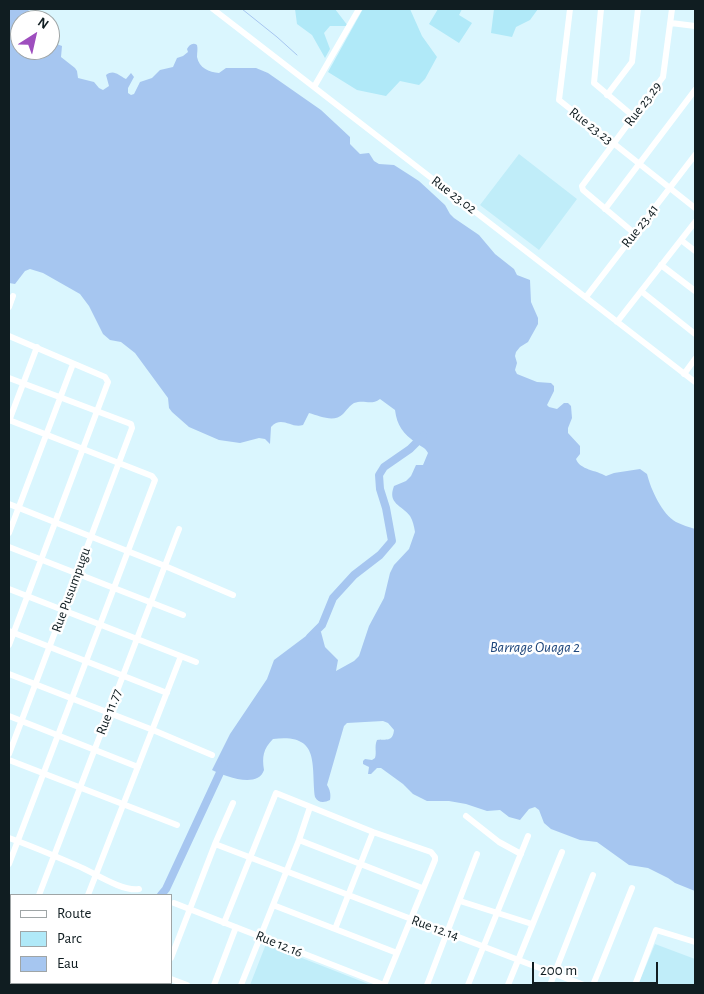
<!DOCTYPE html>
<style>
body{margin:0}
#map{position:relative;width:704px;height:994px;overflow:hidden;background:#daf6fe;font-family:"Alegreya Sans",sans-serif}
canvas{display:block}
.frame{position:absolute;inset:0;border:10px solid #101d21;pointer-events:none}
.legend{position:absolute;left:10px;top:894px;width:162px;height:90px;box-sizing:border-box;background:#fff;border:1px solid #9fa5a6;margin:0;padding:6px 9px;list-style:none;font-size:15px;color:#101d21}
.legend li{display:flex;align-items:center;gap:10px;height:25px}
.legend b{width:25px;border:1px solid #9fa5a6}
.north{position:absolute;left:10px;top:10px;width:50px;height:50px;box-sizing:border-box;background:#fff;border:1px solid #9fa5a6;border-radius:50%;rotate:35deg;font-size:14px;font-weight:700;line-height:20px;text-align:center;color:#101d21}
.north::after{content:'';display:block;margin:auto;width:18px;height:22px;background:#9e4ebe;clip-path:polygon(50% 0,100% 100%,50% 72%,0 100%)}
.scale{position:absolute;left:532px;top:962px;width:126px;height:22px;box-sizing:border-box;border:2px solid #101d21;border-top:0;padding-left:6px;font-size:15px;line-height:18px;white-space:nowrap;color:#101d21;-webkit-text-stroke:4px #fff;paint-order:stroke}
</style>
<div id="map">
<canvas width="704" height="994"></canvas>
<div class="frame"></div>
<ul class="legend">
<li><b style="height:6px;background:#fff"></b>Route</li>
<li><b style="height:14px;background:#b0e9f8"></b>Parc</li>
<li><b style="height:14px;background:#a6c6f0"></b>Eau</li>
</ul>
<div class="north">N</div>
<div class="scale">200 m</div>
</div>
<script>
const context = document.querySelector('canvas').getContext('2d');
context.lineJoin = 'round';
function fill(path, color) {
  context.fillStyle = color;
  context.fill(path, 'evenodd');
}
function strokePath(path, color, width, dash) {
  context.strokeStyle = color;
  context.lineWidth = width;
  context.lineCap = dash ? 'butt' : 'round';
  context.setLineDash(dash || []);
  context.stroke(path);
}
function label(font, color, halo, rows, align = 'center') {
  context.font = font + ' "Alegreya Sans",sans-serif';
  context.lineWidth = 5;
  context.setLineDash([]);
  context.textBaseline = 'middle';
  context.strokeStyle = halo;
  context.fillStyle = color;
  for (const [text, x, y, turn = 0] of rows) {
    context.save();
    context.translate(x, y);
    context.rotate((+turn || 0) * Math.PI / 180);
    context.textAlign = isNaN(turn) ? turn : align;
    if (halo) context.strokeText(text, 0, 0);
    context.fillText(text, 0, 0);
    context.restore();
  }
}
fill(new Path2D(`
 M519 154 577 199 539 250 480 205Z
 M266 944 371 985H250Z
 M655 944 695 959V985H638Z`), '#c0edf9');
fill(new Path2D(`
 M295 9H335L348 26H330L324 33 330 49 325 58 312 35 297 24Z
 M363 9H410L422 36 437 57 425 79 419 85 400 81 386 96 357 90 328 72Z
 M438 9H462L459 15 472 23 459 43 429 24Z
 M494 9H538L530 20 516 27 512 37 491 33Z`), '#b0e9f8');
fill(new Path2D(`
 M9 9H29L28 13 29 20H20V50H50V36L53 38 54 43 62 46 61 57 75 68 77 71 78 78 94 82 99 88 103 90 109 86 106 75C114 69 118 75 126 79L131 73 134 77 128 88V93L131 95 134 94 140 82 152 78 160 70 173 67 177 58 183 56 188 52 187 49C189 45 193 42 197 45 198 49 197 52 197 57 199 68 209 72 219 73L226 68H256L268 73 321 110 350 137V144L360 154 369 153 374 161 379 164 394 165 419 181 445 205 450 214 454 218 479 235 495 254 514 269 517 275 530 280 531 302 538 318V324L528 342 520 347 516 352 515 356 517 363 515 370 517 374 537 382 551 383 554 386V391L547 405 549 407 557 409 564 403H568L571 406 572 418 568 428V433L580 446V454L576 459C580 470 596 470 606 476L614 473 640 469 647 474C651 490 662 514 676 522 682 525 689 527 695 529V891L675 883 668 878 648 868 629 865 597 842 580 840 551 829 544 823 539 810 535 807 529 809 520 820 509 817 500 810 487 811 466 804 449 801H427L413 794 403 784 381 768H377L371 774H368L369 767 363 764V761L365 759 372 760 375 758C377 752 374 747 377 740 386 739 393 742 394 730L388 723 383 721 347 723 344 726 327 785C330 790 331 794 330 800 324 803 318 803 315 797 311 765 321 733 273 739 263 749 262 757 264 770 258 789 224 776 212 770L230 734 267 679 274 660 314 630 321 632 325 647 338 660 336 671 354 661 359 656 369 626 384 598 390 573 394 565 409 549 415 532C414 526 413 521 410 516 402 505 387 504 394 486L406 481 411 476 416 465H423L428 453C425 447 420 446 416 443 403 433 397 426 395 410L380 399C370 406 365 399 354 403 349 406 347 410 343 414 334 423 320 416 309 413L303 425C291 429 282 415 271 427L270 444 265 439 259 438 240 443 219 440 189 427 172 412 169 408 168 398 135 353 121 342 110 340 103 334 89 306 80 294 43 273 30 269 25 271 15 284 9 283Z`), '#a6c6f0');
strokePath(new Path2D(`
 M242 9 277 37 297 55`), '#a6c6f0', 1);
strokePath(new Path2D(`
 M310 637 322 625 333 598 354 575 380 555 392 541 386 508 380 489 379 475 384 467 410 449 423 436
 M161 895 166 889 224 764
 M89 985 91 983`), '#a6c6f0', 8);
strokePath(new Path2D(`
 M213 9 695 382
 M570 9 559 100 695 208
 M601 9 594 83 633 116
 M671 23 695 26
 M314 87 359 9
 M607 95 632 62 638 9
 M605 209 695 90
 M634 233 583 190 582 186 663 77 672 9
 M681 240 695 251
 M661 265 695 291
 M641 291 695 334
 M586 297 695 155
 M9 307 13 296
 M617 322 695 222
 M9 336 105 377 108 382 9 645
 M684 374 695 359
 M9 378 131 424 132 428 9 754
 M9 420 152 476 155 480 9 864
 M9 421 37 347
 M9 504 165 566 233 595
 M9 533 73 364
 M9 547 183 615
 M9 589 196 662
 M9 631 167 693
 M9 674 153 730 212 755
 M9 716 138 767
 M9 760 177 825
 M466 816 499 842 521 854
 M9 838C32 846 55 856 78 866 93 872 122 892 139 889
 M299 840 422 888
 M215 844 584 985
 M39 895 179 529
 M88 895 181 656
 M460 901 532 924
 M174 903 384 985
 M273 905 397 953
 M9 917 11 918
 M224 923 276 793 373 832 431 852 435 857V860L384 985
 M335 929 373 832
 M171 958 215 844 233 803
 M9 974 11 967
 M171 979 187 985
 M117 985 118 983
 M161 985 162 983
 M214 985 236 927
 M241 985 299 840 310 807
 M427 985 477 854
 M468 985 528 836
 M508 985 562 852
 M550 985 593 875
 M593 985 632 888
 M635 985 656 930 695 942`), '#fff', 6);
label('14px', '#101d21', '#fff', [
 ["Rue 23.29",643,104,-53],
 ["Rue 23.23",591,126,38],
 ["Rue 23.02",454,195,37],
 ["Rue 23.41",640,226,-52],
 ["Rue Pusumpugu",71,590,-70],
 ["Rue 11.77",109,712,-69],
 ["Rue 12.14",435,928,20],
 ["Rue 12.16",279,944,22]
]);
label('italic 15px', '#1e467b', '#fff', [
 ["Barrage Ouaga 2",535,647]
]);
</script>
